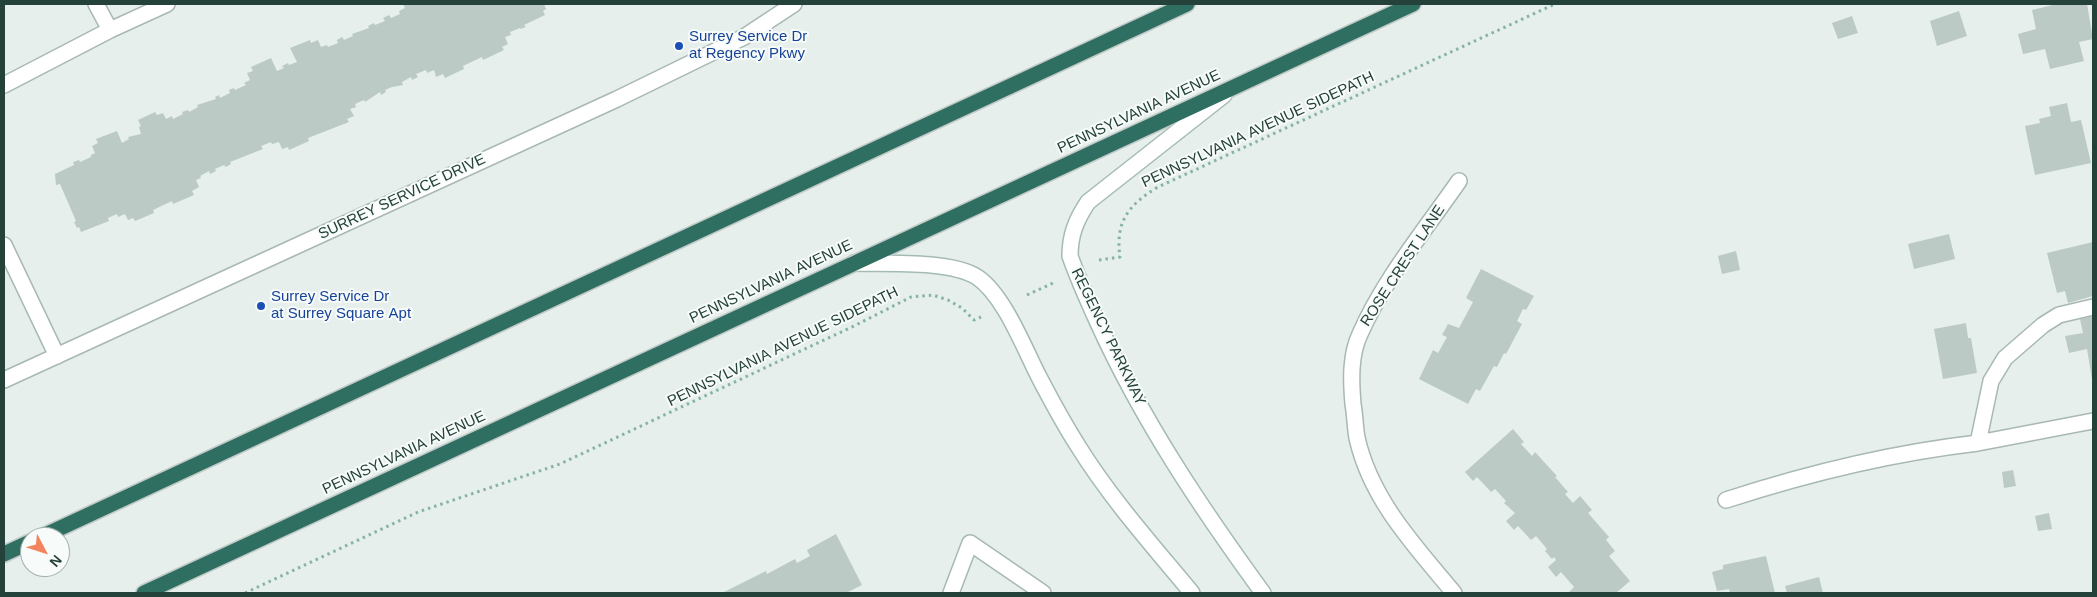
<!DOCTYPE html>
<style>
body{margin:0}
#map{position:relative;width:2097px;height:597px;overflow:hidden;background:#e6efeb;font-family:Helvetica,sans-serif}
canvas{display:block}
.frame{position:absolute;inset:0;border:5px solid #24423a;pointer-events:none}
.north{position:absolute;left:20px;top:527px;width:50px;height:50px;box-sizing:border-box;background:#f7fbf9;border:1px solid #a3b1ad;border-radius:50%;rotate:130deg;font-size:14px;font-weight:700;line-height:20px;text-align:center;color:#24423a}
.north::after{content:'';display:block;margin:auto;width:18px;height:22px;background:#f4845f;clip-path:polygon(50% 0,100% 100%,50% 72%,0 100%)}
</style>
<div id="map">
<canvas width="2097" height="597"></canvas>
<div class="frame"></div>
<div class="north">N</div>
</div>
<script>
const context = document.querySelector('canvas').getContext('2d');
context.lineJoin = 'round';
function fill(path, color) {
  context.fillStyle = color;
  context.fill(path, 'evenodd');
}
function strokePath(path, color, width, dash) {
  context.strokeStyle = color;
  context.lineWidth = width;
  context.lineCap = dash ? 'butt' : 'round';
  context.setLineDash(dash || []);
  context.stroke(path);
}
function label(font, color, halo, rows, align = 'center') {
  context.font = font + ' Helvetica,sans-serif';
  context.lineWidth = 4;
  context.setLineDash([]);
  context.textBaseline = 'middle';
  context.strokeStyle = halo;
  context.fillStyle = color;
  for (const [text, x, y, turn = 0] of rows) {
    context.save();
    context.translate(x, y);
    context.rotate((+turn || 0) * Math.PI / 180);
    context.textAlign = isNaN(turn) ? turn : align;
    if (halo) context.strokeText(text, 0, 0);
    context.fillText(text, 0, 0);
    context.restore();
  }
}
fill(new Path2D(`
 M403 4H544L546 9 543 11 545 15 524 25 526 27 520 29V28L510 32 511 35 505 37 508 44 502 47 504 50 483 60 482 57 463 66 464 69 445 78 443 74 436 77 434 70 427 73 426 70 416 74 418 77 412 80 411 77 402 82 403 85 392 87 385 90 386 92 381 95 380 92 365 102 364 100 355 104 356 107 350 109 354 116 347 119 349 122 308 138 309 141 289 150 288 147 282 149 279 142 272 144 271 142 261 146 263 149 230 162 231 164 226 167 224 165 215 169 216 171 210 174 209 171 200 176 201 178 196 180 199 187 192 191 194 195 173 204 172 201 153 210 154 213 135 221 133 218 128 220 125 214 118 217 117 214 108 218 109 221 81 232 79 227 77 228 74 222 76 221 60 184 56 185 55 174 74 165 73 162 79 160 80 162 91 157V155L95 153 92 146 98 143 96 139 117 131 122 143 129 139 128 137 141 134 139 127 141 126 138 120 155 112 157 115 163 113 166 119 172 116 173 119 183 114 182 112 188 110 189 112 198 107 197 105 216 99 215 97 219 95 220 98 230 93 229 90 234 88 235 90 246 85 244 83 250 80 247 73 253 71 251 67 271 58 277 71 284 68 282 66 288 63 289 65 297 62 290 48 310 40 311 43 318 40 321 47 327 45 328 47 338 43 337 40 342 37 344 40 353 36 352 34 369 28 368 26 374 23 375 25 385 21 383 18 389 15 391 18 400 14 399 11 405 8Z
 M2057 4H2087L2093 39 2079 42 2084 61 2050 69 2045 49 2023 54 2018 34 2036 29 2032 10Z
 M1959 11 1967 36 1937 46 1930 21Z
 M1852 16 1858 33 1838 39 1832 23Z
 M2067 103 2071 122 2081 120 2091 163 2035 175 2025 126 2040 123 2039 119 2051 116 2049 107Z
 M1949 234 1955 259 1914 269 1908 244Z
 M2093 242V296L2068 303 2065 291 2057 293 2047 253Z
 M1736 251 1740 270 1722 274 1718 256Z
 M1481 269 1534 296 1526 310 1523 309 1517 321 1522 324 1506 354 1504 353 1497 367 1494 366 1480 391 1476 389 1468 404 1419 379 1433 350 1438 353 1447 337 1442 335 1448 324 1459 328 1473 302 1466 298Z
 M2093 316V378L2092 379 2087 349 2069 353 2065 336 2083 333 2080 319Z
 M1966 323 1968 338H1971L1977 373 1943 379 1934 329Z
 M1513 429 1524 442 1521 444 1532 456 1535 452 1557 476 1555 477 1568 492 1565 494 1573 503 1580 496 1592 510 1588 513 1609 537 1606 540 1615 551 1609 556 1630 581 1616 593H1570L1569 592 1574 587 1561 572 1556 577 1548 567 1556 560 1554 557 1552 559 1545 551 1547 549 1536 536 1531 540 1518 526 1514 530 1506 521 1515 513 1504 503 1506 501 1495 489 1491 492 1477 477 1473 481 1465 472Z
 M2013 470 2016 486 2004 488 2002 472Z
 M2049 513 2052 529 2038 531 2035 516Z
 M836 534 862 585 846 593H722L766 571 767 574 795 559 797 563 810 556 807 550Z
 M1766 556 1775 593H1730L1729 589 1717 591 1712 572 1723 569V565Z
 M1819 577 1823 593H1787L1785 586Z`), '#bbcac4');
const lane = new Path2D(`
 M96 4 110 30
 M4 85 110 30 167 4
 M4 245 57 356
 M1978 443 2093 421
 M1726 500C1809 473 1891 453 1978 443L1991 381 2005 358 2043 325 2059 315 2093 307`);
const street = new Path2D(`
 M4 380 617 99 744 37 794 4
 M951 593 970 543 1043 593
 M1454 593C1415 546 1371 500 1357 438 1355 427 1355 415 1353 404 1351 381 1350 355 1360 334 1384 279 1425 230 1459 181`);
const secondary = new Path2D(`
 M1224 95 1088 202C1076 220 1070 235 1070 256 1078 279 1088 301 1098 323 1142 420 1201 508 1263 593
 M854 263C887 264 950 260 977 277 1004 295 1024 348 1039 377 1051 400 1064 424 1078 446 1111 499 1153 546 1192 593`);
const highway = new Path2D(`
 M41 537 1187 4
 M4 554 30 542
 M144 593 1413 4`);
strokePath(lane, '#a8b8b2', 18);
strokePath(street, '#a8b8b2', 18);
strokePath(secondary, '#a4bbb3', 18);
strokePath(highway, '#c2cac8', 18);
strokePath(new Path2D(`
 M1099 260 1120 257C1115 222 1128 205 1158 187L1555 4
 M1027 295 1053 283
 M245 593 418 512 560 464 856 325 911 297 933 295 948 300 962 308 974 320 981 317`), '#86b3a5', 3, [2.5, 4]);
strokePath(lane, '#fff', 15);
strokePath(street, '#fff', 15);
strokePath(secondary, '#fff', 15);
strokePath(highway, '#2f6f62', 15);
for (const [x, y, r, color] of [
 [679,46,5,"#1a4fb4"],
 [261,306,5,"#1a4fb4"]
]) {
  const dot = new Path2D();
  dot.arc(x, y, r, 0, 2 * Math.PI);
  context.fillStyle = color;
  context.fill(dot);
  strokePath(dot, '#f7fbf9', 2);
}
label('15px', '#164399', '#f7fbf9', [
 ["Surrey Service Dr",689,37],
 ["at Regency Pkwy",689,54],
 ["Surrey Service Dr",271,297],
 ["at Surrey Square Apt",271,314]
], 'left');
label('15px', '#24423a', '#f7fbf9', [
 ["PENNSYLVANIA AVENUE",1139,112,-25],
 ["PENNSYLVANIA AVENUE SIDEPATH",1258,130,-25],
 ["SURREY SERVICE DRIVE",402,197,-25],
 ["ROSE CREST LANE",1403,266,-57],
 ["PENNSYLVANIA AVENUE",771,282,-25],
 ["REGENCY PARKWAY",1108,337,64],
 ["PENNSYLVANIA AVENUE SIDEPATH",783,347,-26],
 ["PENNSYLVANIA AVENUE",404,453,-25]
]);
</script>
